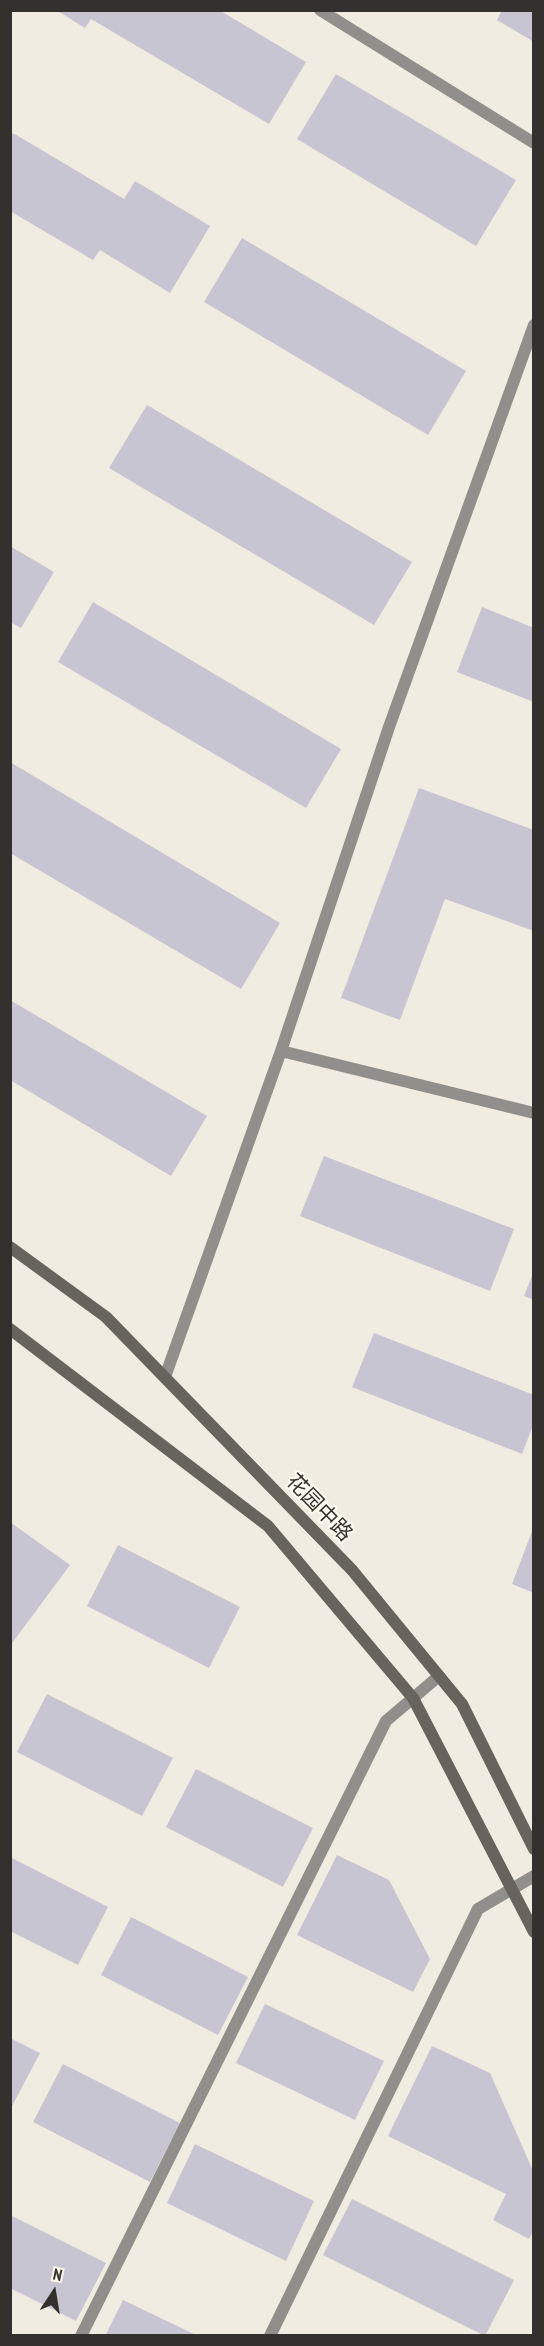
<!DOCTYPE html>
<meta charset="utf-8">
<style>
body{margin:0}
#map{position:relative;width:544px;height:2346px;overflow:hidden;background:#f1ece1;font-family:"PT Sans Narrow",sans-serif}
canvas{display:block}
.frame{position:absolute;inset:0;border:12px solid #33312d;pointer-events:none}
.north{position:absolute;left:24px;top:2262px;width:60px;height:60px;-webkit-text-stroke:4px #fef9ee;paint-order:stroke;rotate:12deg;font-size:16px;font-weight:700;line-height:24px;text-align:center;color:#33312d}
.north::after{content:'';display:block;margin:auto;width:21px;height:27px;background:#33312d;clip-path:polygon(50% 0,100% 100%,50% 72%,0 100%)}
</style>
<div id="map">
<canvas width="544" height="2346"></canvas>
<div class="frame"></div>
<div class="north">N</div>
</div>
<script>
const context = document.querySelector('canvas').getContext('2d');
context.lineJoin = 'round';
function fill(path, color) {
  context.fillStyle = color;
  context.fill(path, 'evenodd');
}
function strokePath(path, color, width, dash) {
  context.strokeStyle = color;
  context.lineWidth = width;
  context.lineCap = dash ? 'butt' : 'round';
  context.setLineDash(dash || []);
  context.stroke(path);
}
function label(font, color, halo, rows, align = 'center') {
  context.font = font + ' "PT Sans Narrow","Noto Sans SC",sans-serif';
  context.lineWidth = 4.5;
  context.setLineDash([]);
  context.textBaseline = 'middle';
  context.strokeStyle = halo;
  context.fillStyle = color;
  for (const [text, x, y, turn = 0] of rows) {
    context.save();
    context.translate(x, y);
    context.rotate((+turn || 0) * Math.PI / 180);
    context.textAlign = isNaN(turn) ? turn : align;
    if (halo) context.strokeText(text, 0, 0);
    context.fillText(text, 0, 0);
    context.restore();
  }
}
fill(new Path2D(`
 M56 10H219L306 62 269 124 91 19 85 28Z
 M502 10H534V42L497 20Z
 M336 74 516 180 476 246 297 139Z
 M13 133 124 199 135 181 210 226 170 293 100 250 93 260 10 211V137Z
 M242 238 466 371 428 435 204 302Z
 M147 405 412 562 374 625 109 468Z
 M10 546 54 572 21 628 10 622Z
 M93 602 341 749 306 808 58 662Z
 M482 607 534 628V702L457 672Z
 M10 762 280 923 241 989 10 853Z
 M419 788 534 830V931L445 899 400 1020 341 998Z
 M10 1000 207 1116 171 1176 10 1080Z
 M324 1156 514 1229 490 1291 300 1216Z
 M533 1273H534V1300L524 1296Z
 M374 1333 534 1395V1423L522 1454 352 1387Z
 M10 1522 70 1565 10 1646Z
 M534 1526V1593L512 1584Z
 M118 1545 240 1607 209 1668 87 1606Z
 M47 1694 173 1758 142 1816 17 1752Z
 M196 1769 313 1828 283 1887 166 1827Z
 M337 1855 389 1880 430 1959 413 1992 297 1935Z
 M10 1857 108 1907 78 1965 10 1931Z
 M131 1917 248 1977 218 2035 101 1975Z
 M265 2004 384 2061 355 2120 236 2063Z
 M10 2038 40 2053 10 2110Z
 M432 2046 490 2073 534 2173V2229L529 2239 493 2220 506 2194 388 2136Z
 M63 2064 180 2123 150 2182 33 2122Z
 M195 2144 314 2201 286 2261 167 2203Z
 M352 2199 514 2280 485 2336 323 2255Z
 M10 2215 106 2263 76 2321 10 2288Z
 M123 2300 198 2336H105Z`), '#c7c5d1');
strokePath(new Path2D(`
 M320 10 534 143
 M281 1051 534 1113
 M165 1377 281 1051 389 727 534 325
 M81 2336 386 1721 439 1676
 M270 2336 478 1909 534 1876`), '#918f8b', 12);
strokePath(new Path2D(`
 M10 1247 106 1317 352 1570 462 1704 534 1849
 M10 1329 268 1526 413 1698 534 1932`), '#67645d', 12);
label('21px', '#33312d', '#fef9ee', [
 ["花园中路",319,1508,46]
]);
</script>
